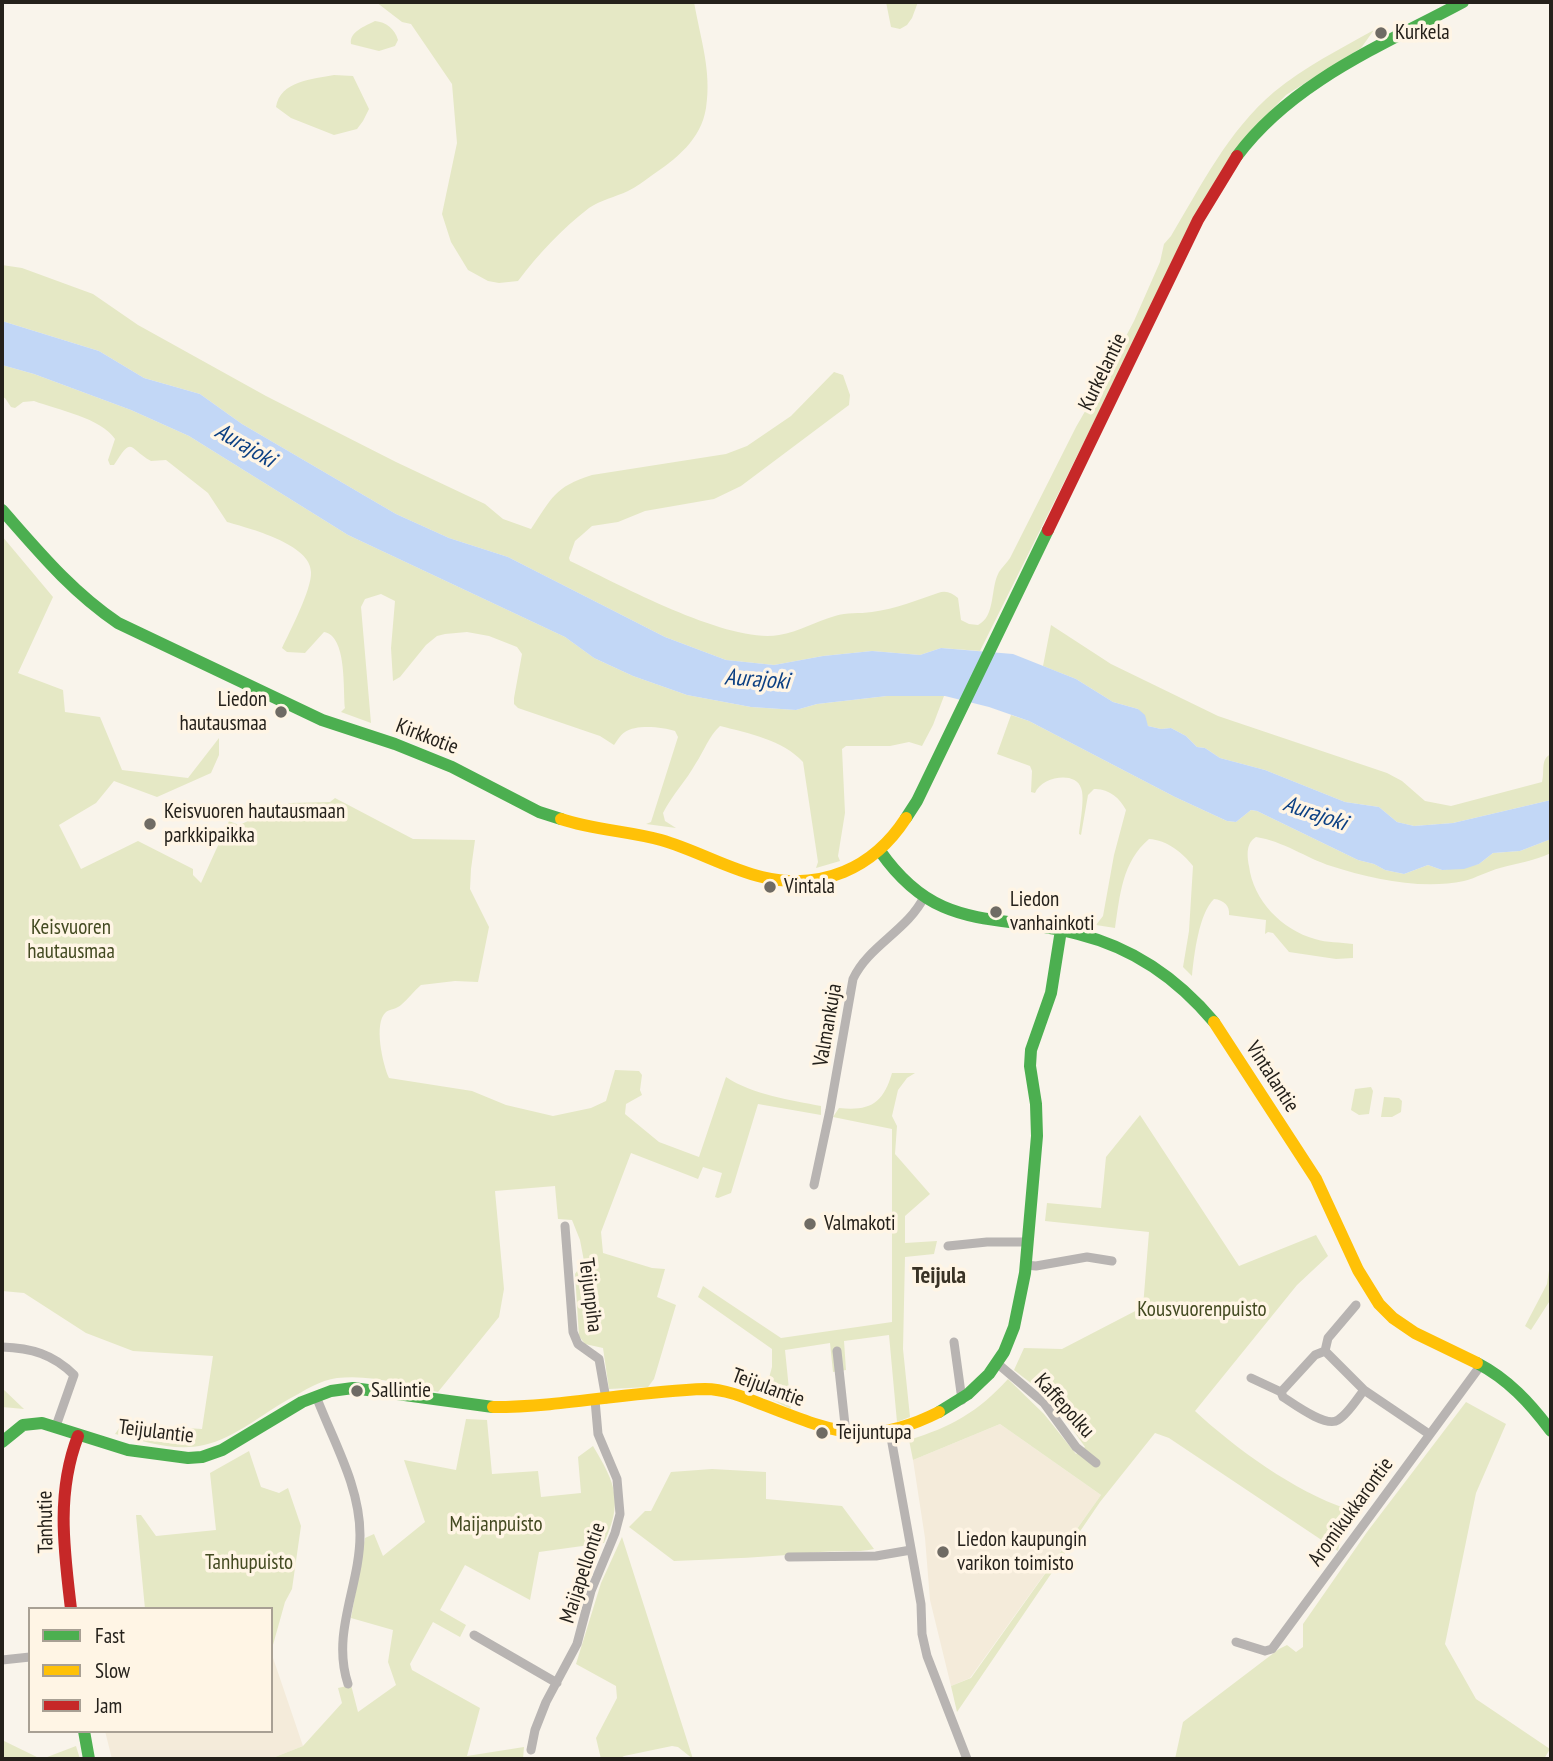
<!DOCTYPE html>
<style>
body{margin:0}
#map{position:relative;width:1553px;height:1761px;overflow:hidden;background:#f9f4eb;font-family:"PT Sans Narrow",sans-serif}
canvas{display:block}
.frame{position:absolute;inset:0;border:4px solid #25211b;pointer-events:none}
.legend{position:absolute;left:28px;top:1607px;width:245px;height:126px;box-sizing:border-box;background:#fff5e5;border:2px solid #a8a094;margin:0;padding:9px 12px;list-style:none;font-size:21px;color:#25211b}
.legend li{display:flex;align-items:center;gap:14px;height:35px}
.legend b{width:35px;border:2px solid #a8a094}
</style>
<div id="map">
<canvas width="1553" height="1761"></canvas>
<div class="frame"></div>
<ul class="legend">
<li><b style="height:9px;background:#4caf50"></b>Fast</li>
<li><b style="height:9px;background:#ffc107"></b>Slow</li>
<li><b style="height:9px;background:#c62828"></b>Jam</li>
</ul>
</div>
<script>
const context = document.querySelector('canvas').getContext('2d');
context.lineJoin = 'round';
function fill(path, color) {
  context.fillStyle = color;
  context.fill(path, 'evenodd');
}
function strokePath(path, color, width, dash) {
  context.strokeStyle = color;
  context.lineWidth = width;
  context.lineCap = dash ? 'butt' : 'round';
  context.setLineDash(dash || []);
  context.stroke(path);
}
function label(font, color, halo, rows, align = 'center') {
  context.font = font + ' "PT Sans Narrow",sans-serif';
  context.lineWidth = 7;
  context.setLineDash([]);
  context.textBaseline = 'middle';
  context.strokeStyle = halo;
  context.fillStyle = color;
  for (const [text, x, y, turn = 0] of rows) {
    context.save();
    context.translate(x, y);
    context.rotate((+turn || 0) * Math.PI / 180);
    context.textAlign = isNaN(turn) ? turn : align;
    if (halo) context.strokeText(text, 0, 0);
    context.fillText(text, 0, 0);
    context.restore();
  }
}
fill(new Path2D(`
 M1000 1424 1101 1495 970 1678 951 1686 930 1600 925 1538 913 1460Z
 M271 1652 303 1746 270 1759H112L105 1731H271Z`), '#f4ebda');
fill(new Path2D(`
 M376 2H694C700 37 712 71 706 108 701 140 676 159 651 176 644 181 636 187 628 191 615 197 601 200 589 208 562 229 539 253 518 281L499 283 488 281 468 270 451 242 442 214 457 143 452 84 411 24 402 22Z
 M886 2H918L912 18 907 25 900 29 891 27Z
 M375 21C386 22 395 29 398 40L395 46 379 51 351 44C349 32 365 26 375 21Z
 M1374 30 1361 48 1286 95 1258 124 1156 297 980 651 941 648 920 655 872 651 823 656 774 665 726 660 665 637 508 557 449 538 396 514 242 424 200 394 144 378 99 351 2 321V265L22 268 93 294 138 325 266 396 396 462 485 504 503 519 531 529C552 498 554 487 592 475L726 454 747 446 791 416 834 372 843 375 850 395 849 405 741 486 714 499 645 511 618 522 592 526 575 541 569 558 570 561C618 584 728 644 779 635 799 632 816 621 835 616 847 612 859 614 872 612 896 609 917 600 938 593 946 590 952 593 958 598L961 620 969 624 978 625C996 616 990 588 999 572 1002 567 1007 563 1010 558L1076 427 1103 380 1134 321 1160 262 1164 244 1171 236C1201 186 1228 131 1274 92 1304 67 1340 49 1374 30Z
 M334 75 353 76 369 109 363 121 357 129 334 135 291 118 276 107C280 81 313 79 334 75Z
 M2 365 34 374 131 410 189 436 348 535 565 637 594 658 633 676 687 695 751 707 796 710 817 704 887 696H944L933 725 922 746 909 742 890 746H846L842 749 845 813 838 856 840 861 816 868 818 862 803 762C783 740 748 733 720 726 709 736 704 751 696 763 686 781 672 795 663 813L665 821 676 828 646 824 651 822 678 737 675 731C663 727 636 724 625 732 620 735 617 741 614 745L600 736 518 708 514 704V698L522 654 517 647 489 636 467 632 445 634 437 636 426 645 400 677 393 681 391 648 395 601 381 594 365 599 361 607 371 723 341 712 345 708C343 688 347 636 324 632L305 653 287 652 282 648C290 631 312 589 311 572 311 544 248 528 227 522L208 493 166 460 151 461C128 448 133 435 114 465H110L108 460 115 439C101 418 58 410 34 401L23 402 15 408 11 407 5 398 2 397Z
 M2 536 53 597 18 673 63 690 65 712 100 717 122 770 188 778 219 738V755L211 773 157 797 114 781 96 803 59 825 81 869 138 841 193 869V875L201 883 229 821 239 825 290 803 330 802 335 798 413 839 475 840 471 869 470 889 489 927 478 982 455 981 421 985C414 991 408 999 401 1005 397 1009 390 1009 386 1012 373 1023 383 1065 389 1078L472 1091 506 1105 553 1116 591 1108 606 1101 615 1070 639 1071 642 1075 640 1090 642 1095 626 1104 625 1114 659 1142 699 1157 726 1077C753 1095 791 1100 821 1106V1115L758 1104 731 1193 718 1198 715 1197 722 1173 703 1167 698 1179 631 1153 601 1232 603 1253 652 1268 665 1269 657 1297 676 1305 654 1379 648 1387 609 1389 603 1348 585 1344 579 1336 575 1274 584 1261 580 1240 572 1220 558 1219 555 1186 495 1191 504 1289 499 1317 438 1392C406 1385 371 1374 337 1378 320 1380 304 1391 289 1399 262 1414 235 1438 204 1445 175 1452 143 1441 115 1434L122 1424 202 1429 213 1356 133 1351 86 1333 24 1293 2 1291Z
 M1051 625 1111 664 1218 716 1387 773 1402 781 1425 801 1451 806 1542 782C1545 771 1540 759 1551 754V800L1453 823 1414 826 1397 822 1379 807 1345 802 1265 770 1220 758 1205 748 1197 747 1186 736 1171 728 1161 729 1148 726 1138 709 1113 702 1076 679 1043 666Z
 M1011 715 1029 721 1175 797 1227 821 1236 822 1251 810 1257 811 1358 860 1374 864 1385 870 1404 874 1428 865 1442 870 1479 864 1493 853 1520 851 1551 839V853C1534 861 1517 863 1500 868 1488 871 1476 878 1464 881 1422 890 1371 879 1331 866 1306 858 1283 841 1256 837 1246 843 1247 855 1249 866 1253 900 1282 930 1315 939 1327 943 1340 942 1353 944V958L1336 959 1289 952 1273 933 1268 932 1265 934 1266 920 1229 915C1230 906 1224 900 1214 899 1199 913 1194 955 1192 976L1183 967 1189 931 1193 866C1183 853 1167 840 1149 839 1122 862 1120 895 1115 928L1096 925 1103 916 1114 855 1126 810C1120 798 1108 788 1094 789L1088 795 1081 835 1079 834C1080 823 1085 797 1081 788 1076 771 1042 776 1035 793L1031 792 1032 771 1030 766 997 754Z
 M892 1073H915L907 1078 898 1090 892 1116 897 1126 895 1154 930 1194 905 1216V1243L937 1241 934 1254 905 1257 903 1349 910 1417 897 1422 889 1335 844 1341 846 1370 833 1372 830 1343 785 1350 791 1409 764 1396 772 1367V1349L698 1297 703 1286 781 1338 892 1322V1129L833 1117 839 1108C870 1111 883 1104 892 1073Z
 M1371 1087 1373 1091 1369 1114 1359 1115 1351 1110 1355 1089Z
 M1384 1097 1399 1098 1402 1101 1401 1112 1392 1117H1381Z
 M1140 1115 1239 1266 1316 1235 1328 1256 1297 1285 1195 1411C1236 1449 1294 1491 1347 1509L1338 1551 1169 1438 1155 1433 1100 1502 957 1712 951 1686 971 1678 1101 1495 1000 1424 913 1460 909 1440C951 1427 978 1412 1008 1379L1044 1414 1076 1454 1085 1447 1050 1398 1014 1370 1024 1348 1062 1349 1143 1307 1149 1232 1045 1221 1047 1203 1101 1208 1106 1157Z
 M1551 1257V1299L1531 1330 1525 1326 1547 1284Z
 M2 1388 24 1409 2 1407Z
 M1466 1402 1506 1424 1476 1493 1445 1644 1476 1699 1550 1749 1544 1759H1175L1183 1722 1279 1649 1287 1645 1296 1652 1303 1647V1624L1367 1532Z
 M466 1419 487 1420 492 1474 538 1471 541 1497 581 1493 578 1457 593 1446C616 1484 623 1502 604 1543L539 1552 530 1600 465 1565 440 1610 466 1625 460 1637 433 1622 410 1664 412 1670 480 1708 467 1756 524 1747 523 1759H270L303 1746 342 1703 338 1688 351 1685 358 1712 396 1685 388 1662 393 1630 351 1618 365 1538 374 1534 383 1556 425 1522 404 1460 456 1470Z
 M249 1451 261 1487 279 1493 288 1488 301 1526 292 1589 285 1602 271 1652V1609H145L136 1515H141L156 1536 216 1530 210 1473Z
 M712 1469 766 1472V1499L842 1506 874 1549C856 1553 838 1550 820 1552 771 1557 723 1559 674 1561L629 1527 645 1511H651L671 1472Z
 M622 1537 693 1759 678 1747 672 1746 624 1756 619 1759H601L596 1738 617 1698 616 1686 576 1664 601 1583Z
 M2 1740 41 1759H2Z
 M76 1746 80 1759H42Z`), '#e5e8c5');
fill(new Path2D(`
 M2 321 99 351 144 378 200 394 242 424 396 514 449 538 508 557 665 637 726 660 774 665 823 656 872 651 920 655 941 648 1013 654 1076 679 1113 702 1138 709 1145 715 1148 726 1161 729 1171 728 1186 736 1197 747 1205 748 1220 758 1265 770 1345 802 1379 807 1397 822 1414 826 1453 823 1551 800V839L1520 851 1493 853 1479 864 1464 869 1442 870 1428 865 1404 874 1385 870 1374 864 1358 860 1257 811 1251 810 1236 822 1227 821 1175 797 1029 721 989 707 945 696H887L817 704 796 710 751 707 687 695 633 676 594 658 565 637 348 535 189 436 131 410 34 374 2 365Z`), '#c2d7f6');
strokePath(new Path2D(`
 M814 1185 830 1110 853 979C868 946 908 930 924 897
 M565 1226 573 1332 578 1344 599 1359 606 1399
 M948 1246 987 1242H1027
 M1025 1265 1036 1266 1087 1257 1112 1261
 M954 1342 962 1400
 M2 1347C31 1348 53 1354 74 1375L56 1426
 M837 1351 846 1434
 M1325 1351 1328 1338 1356 1305
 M998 1364 1044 1403 1076 1447 1096 1463
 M1251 1378 1281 1392
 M1364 1390 1325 1351 1315 1355 1281 1392 1283 1397C1294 1404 1326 1428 1338 1420 1348 1414 1357 1399 1364 1390L1429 1434
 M316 1396C333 1441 360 1486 360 1535 360 1586 331 1633 348 1684
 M890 1432 921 1604 922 1634 927 1656 967 1759
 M789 1557 876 1556 911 1550
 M474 1635 557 1683
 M1236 1642 1265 1651 1272 1649 1481 1365
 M2 1660 30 1657
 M531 1750 535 1730 546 1702 577 1644 591 1591 615 1533 620 1514 617 1479 598 1434 595 1400`), '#b8b4b2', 9);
strokePath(new Path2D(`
 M1237 156C1293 81 1383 45 1463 2
 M2 510C39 552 71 591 118 623L322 720 395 744 452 767 539 812 561 819
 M906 818 917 801 1048 530
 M880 851C938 934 994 912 1078 934 1134 948 1177 978 1214 1022
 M1477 1363C1508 1379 1530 1403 1551 1431
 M939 1412 968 1394 989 1374 1004 1352 1014 1327 1025 1273 1037 1136 1036 1104 1030 1066 1031 1050 1051 993 1061 930
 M2 1442 23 1425 42 1423 128 1450 188 1458 202 1457 222 1450 302 1402 331 1391 353 1388 493 1407
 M84 1731 89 1759`), '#4caf50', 12);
strokePath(new Path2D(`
 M561 819C594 830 628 831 661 840 696 850 728 869 762 877 821 891 873 869 906 818
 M1214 1022 1316 1179 1358 1270 1379 1304 1393 1318 1415 1333 1477 1363
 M493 1407C564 1407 634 1391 705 1389 724 1389 744 1397 761 1404 832 1431 866 1449 939 1412`), '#ffc107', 12);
strokePath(new Path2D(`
 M1048 530 1198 220 1237 156
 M71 1609C64 1550 56 1493 78 1436`), '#c62828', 12);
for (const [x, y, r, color] of [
 [1381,33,7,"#6f6b64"],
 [281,712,7,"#6f6b64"],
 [150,824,7,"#6f6b64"],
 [770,887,7,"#6f6b64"],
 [996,912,7,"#6f6b64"],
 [810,1224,7,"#6f6b64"],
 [357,1391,7,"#6f6b64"],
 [822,1433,7,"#6f6b64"],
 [943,1552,7,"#6f6b64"]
]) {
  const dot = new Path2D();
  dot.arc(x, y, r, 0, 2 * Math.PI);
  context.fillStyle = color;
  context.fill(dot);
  strokePath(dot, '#fff5e5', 2.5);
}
label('21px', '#25211b', '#fff5e5', [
 ["Kurkela",1395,33],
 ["Liedon",267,700,"right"],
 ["hautausmaa",267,724,"right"],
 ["Keisvuoren hautausmaan",164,812],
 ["parkkipaikka",164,836],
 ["Vintala",784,887],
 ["Liedon",1010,900],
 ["vanhainkoti",1010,924],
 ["Valmakoti",824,1224],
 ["Sallintie",371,1391],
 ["Teijuntupa",836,1433],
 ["Liedon kaupungin",957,1540],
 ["varikon toimisto",957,1564]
], 'left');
label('21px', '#25211b', '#fff5e5', [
 ["Kurkelantie",1103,372,-64],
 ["Kirkkotie",427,737,21],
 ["Valmankuja",828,1025,-80],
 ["Vintalantie",1272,1077,57],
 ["Teijunpiha",590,1295,83],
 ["Teijulantie",768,1388,20],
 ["Kaffepolku",1064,1406,48],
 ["Teijulantie",156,1432,7],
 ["Aromikukkarontie",1351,1512,-54],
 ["Tanhutie",46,1522,-91],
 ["Maijapellontie",583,1573,-72]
]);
label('21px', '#434a21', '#fff5e5', [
 ["Keisvuoren",71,928],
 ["hautausmaa",71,952],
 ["Kousvuorenpuisto",1202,1310],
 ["Maijanpuisto",496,1525],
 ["Tanhupuisto",249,1563]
]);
label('italic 23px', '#0c4083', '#fff5e5', [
 ["Aurajoki",245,446,30],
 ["Aurajoki",757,680,4],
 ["Aurajoki",1315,814,19]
]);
label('bold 23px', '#393225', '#fff5e5', [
 ["Teijula",939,1276]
]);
</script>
